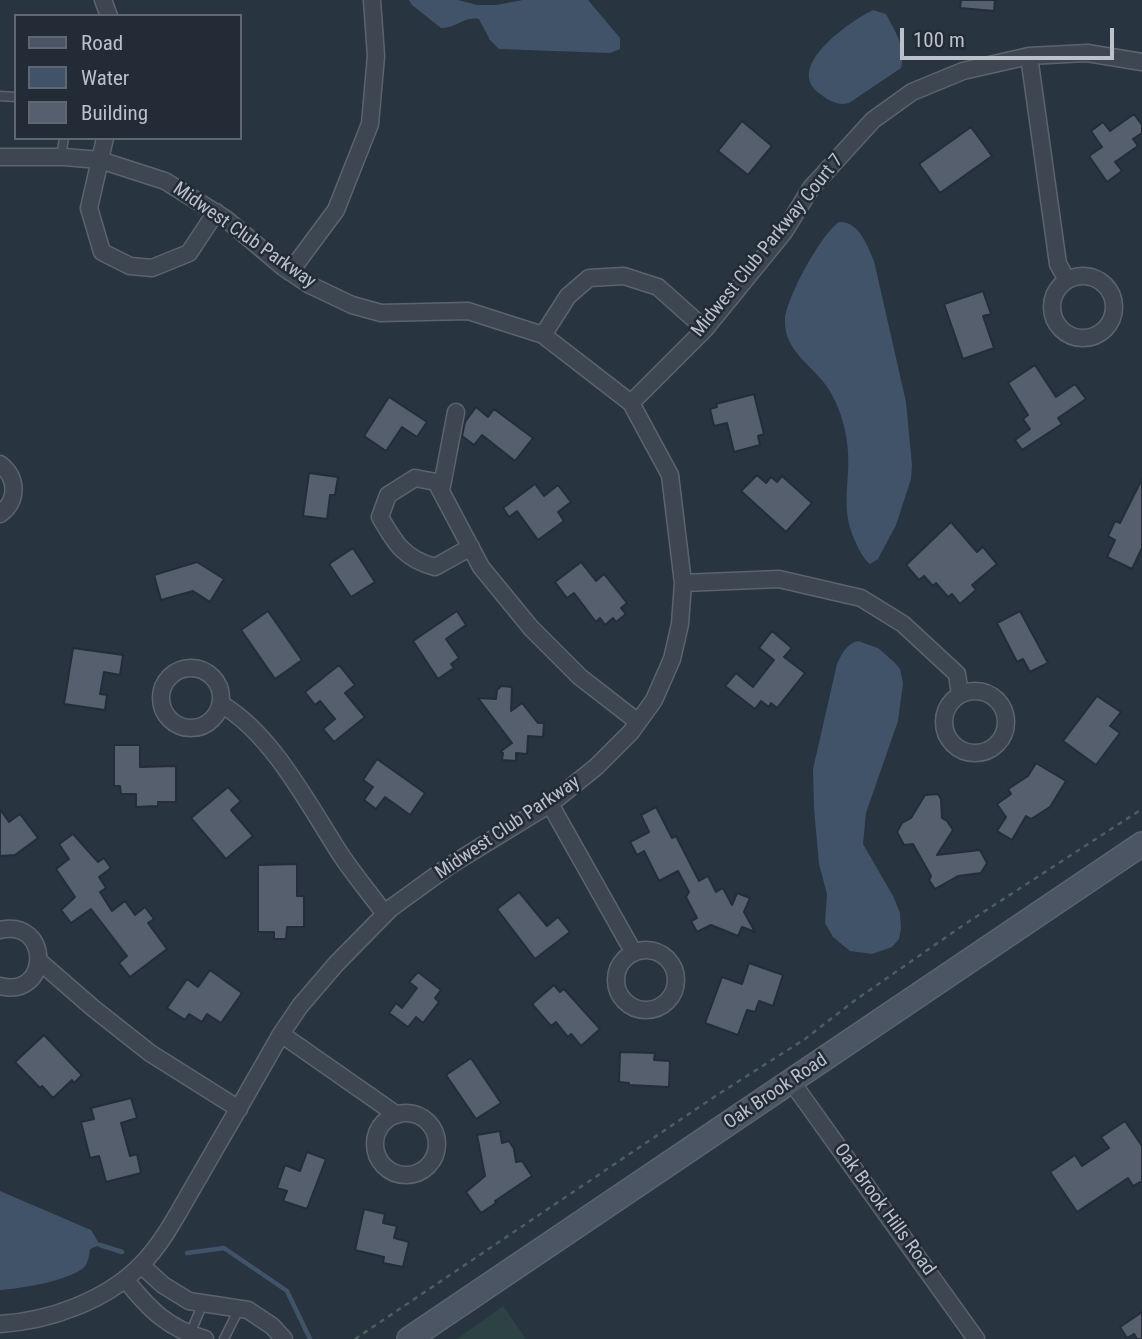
<!DOCTYPE html>
<style>
body{margin:0}
#map{position:relative;width:1142px;height:1339px;overflow:hidden;background:#293441;font-family:"Roboto Condensed",sans-serif}
canvas{display:block}
.legend{position:absolute;left:14px;top:14px;width:228px;height:126px;box-sizing:border-box;background:#222b36;border:2px solid #5f6772;margin:0;padding:9px 12px;list-style:none;font-size:21px;color:#bac1cb}
.legend li{display:flex;align-items:center;gap:14px;height:35px}
.legend b{width:35px;border:2px solid #5f6772}
.scale{position:absolute;left:900px;top:28px;width:214px;height:32px;box-sizing:border-box;border:4px solid #bac1cb;border-top:0;padding-left:9px;font-size:21px;line-height:24px;white-space:nowrap;color:#bac1cb;-webkit-text-stroke:5px #222b36;paint-order:stroke}
</style>
<div id="map">
<canvas width="1142" height="1339"></canvas>
<ul class="legend">
<li><b style="height:9px;background:#4c5563"></b>Road</li>
<li><b style="height:19px;background:#415368"></b>Water</li>
<li><b style="height:19px;background:#555f6e"></b>Building</li>
</ul>
<div class="scale">100 m</div>
</div>
<script>
const context = document.querySelector('canvas').getContext('2d');
context.lineJoin = 'round';
function fill(path, color) {
  context.fillStyle = color;
  context.fill(path, 'evenodd');
}
function strokePath(path, color, width, dash) {
  context.strokeStyle = color;
  context.lineWidth = width;
  context.lineCap = dash ? 'butt' : 'round';
  context.setLineDash(dash || []);
  context.stroke(path);
}
function label(font, color, halo, rows, align = 'center') {
  context.font = font + ' "Roboto Condensed",sans-serif';
  context.lineWidth = 5;
  context.setLineDash([]);
  context.textBaseline = 'middle';
  context.strokeStyle = halo;
  context.fillStyle = color;
  for (const [text, x, y, turn = 0] of rows) {
    context.save();
    context.translate(x, y);
    context.rotate((+turn || 0) * Math.PI / 180);
    context.textAlign = isNaN(turn) ? turn : align;
    if (halo) context.strokeText(text, 0, 0);
    context.fillText(text, 0, 0);
    context.restore();
  }
}
fill(new Path2D(`
 M503 1306 526 1339H457Z`), '#2c4243');
fill(new Path2D(`
 M409 0H458L477 5H496L523 0H588L620 38V49L610 53 499 49 490 40 479 19C464 16 455 29 441 28L412 5Z
 M873 10 886 14C895 31 907 49 901 68L849 103C837 106 829 101 819 93 784 67 850 21 873 10Z
 M839 222C859 221 867 245 874 261L906 402 912 465 911 479 896 525 878 559 870 564C863 558 859 550 855 541 840 507 850 487 848 452 847 433 841 411 832 395 819 368 783 354 785 319 787 297 821 234 839 222Z
 M858 641 878 648 894 662 900 669 903 683 898 721 866 813 863 844 893 896 900 913 901 929 899 939 892 947 872 954 850 951 833 937 825 923 827 894 819 864 814 808 813 769 837 664C842 654 846 644 858 641Z
 M0 1191 91 1230 100 1245 90 1249C89 1256 88 1265 82 1269 66 1281 19 1289 0 1290Z`), '#415368');
strokePath(new Path2D(`
 M100 1245 122 1252
 M187 1253 224 1248 287 1291 310 1339`), '#415368', 4.5);
const building = new Path2D(`
 M961 0H995L994 11 960 8Z
 M1134 114 1142 125V133L1133 139 1138 146 1115 162 1122 171 1107 182 1089 156 1102 147 1091 131 1103 122 1110 131Z
 M742 121 772 146 748 175 718 151Z
 M971 127 992 156 940 193 919 164Z
 M983 291 991 314 983 316 994 348 963 359 944 304Z
 M1035 365 1056 397 1075 384 1086 399 1058 418 1062 424 1022 450 1015 440 1030 429 1023 419 1028 415 1008 383Z
 M754 394 764 434 758 436 760 445 734 452 727 423 714 426 710 409 717 407 716 404Z
 M389 397 427 422 417 437 402 427 386 451 364 436Z
 M476 407 488 417 494 409 533 438 515 461 482 435 474 445 462 436 465 422Z
 M309 473 338 477 335 495H330L327 519 303 516Z
 M757 475 766 483 771 477 777 482 782 476 812 503 786 532 741 491Z
 M1142 479V548L1132 569 1107 557 1115 540 1108 536 1115 521 1120 523Z
 M535 484 544 496 558 485 571 502 558 512 564 521 538 540 517 511 509 517 503 508Z
 M951 522 977 552 983 547 997 564 972 585 976 590 960 604 952 594 948 597 936 583 933 586 924 576 919 580 906 565Z
 M353 548 375 582 351 597 329 564Z
 M197 562 224 579 210 602 193 591 161 600 154 575Z
 M581 562 596 581 604 574 627 603 621 608 626 614 616 622 613 618 605 625 600 618 596 622 574 593 567 598 555 582Z
 M268 611 302 660 275 679 241 630Z
 M457 611 466 625 446 639 459 658 451 664 454 668 438 679 413 641Z
 M1020 611 1048 663 1030 672 1023 659 1017 662 997 623Z
 M772 631 792 648 784 657 805 673 777 708 771 703 769 707 761 701 755 709 725 686 736 673 753 687 774 660 759 648Z
 M73 648 123 655 120 675 104 672 100 694 107 695 105 710 64 704Z
 M339 665 355 685 345 693 365 717 334 742 323 729 335 719 320 701 315 705 305 692Z
 M501 686 512 687 511 711 522 703 538 723H544L543 737 528 736 527 754 516 753V761L502 760 503 753 500 752 512 743 478 698 496 699 497 690Z
 M1097 696 1121 712 1110 726 1120 733 1096 765 1063 741Z
 M114 745H140V767L176 766V802H158V806L136 807V794H121L120 786H114Z
 M377 759 425 793 410 815 385 797 376 809 364 800 373 787 363 780Z
 M1036 763 1066 781 1050 807 1031 819 1026 816 1012 840 997 831 1006 817 997 804 1011 794 1008 789 1028 776Z
 M228 787 241 801 231 810 253 836 226 859 191 818Z
 M938 794 941 799 942 818 947 821 953 830 937 855 980 850 987 863 981 873 958 876 935 889 929 880 931 876 913 844 904 845 897 832 902 823 911 818 925 795Z
 M656 807 672 838 676 836 699 881 708 876 716 892 723 888 732 905 737 893 750 898 744 912 755 932 742 927 738 936 711 925 697 932 691 921 697 918 686 897 689 892 678 871 659 881 644 851 637 855 630 842 649 832 641 815Z
 M0 809 9 822 20 814 38 838 15 855 0 856Z
 M73 834 98 862 104 858 111 868 99 877 106 888 100 892 112 911 125 901 135 915 145 907 154 919 148 923 167 949 130 977 119 963 127 956 91 909 71 923 61 910 75 897 56 869 69 859 59 844Z
 M297 864V896H304V927H287L286 939H274V932H258V865Z
 M519 892 547 926 558 917 570 932 535 959 497 909Z
 M749 963 783 975 773 1006 759 1001 755 1012 747 1010 738 1035 705 1023 722 977 742 984Z
 M210 970 242 993 221 1023 207 1014 202 1022 189 1014 185 1020 167 1008 187 979 198 987Z
 M418 972 441 990 435 998 439 1002 423 1023 416 1017 408 1027 389 1013 396 1003 402 1008 417 988 409 982Z
 M554 985 560 992 564 989 600 1029 581 1046 571 1034 568 1037 556 1022 551 1026 532 1004Z
 M44 1035 82 1075 74 1083 72 1080 53 1098 42 1086 40 1088 15 1062Z
 M620 1052 655 1053 654 1060 670 1061 669 1087 629 1085V1083L619 1082Z
 M471 1058 501 1103 476 1119 446 1075Z
 M131 1098 137 1118 121 1123 130 1156 137 1154 141 1173 106 1182 99 1156 90 1158 81 1122 94 1119 91 1108Z
 M1125 1121 1142 1146V1181L1133 1186 1128 1178 1077 1212 1050 1172 1075 1155 1082 1166 1109 1148 1101 1137Z
 M500 1131 502 1143 509 1141 514 1149 516 1162 522 1161 532 1176 495 1201 496 1203 481 1213 466 1192 485 1176 477 1135Z
 M307 1152 326 1159 307 1209 283 1201 287 1191 277 1188 285 1165 300 1171Z
 M364 1209 385 1214 383 1223 397 1226 394 1238 409 1242 403 1267 383 1263 384 1257 355 1250Z
 M1142 1312V1339H1137L1134 1334 1127 1338 1120 1327Z`);
fill(building, '#555f6e');
strokePath(building, '#242d38', 2);
const service = new Path2D(`
 M0 96 16 97
 M61 157 64 138
 M190 1334 203 1303
 M224 1339 239 1309`);
const minor = new Path2D(`
 M103 0 109 16
 M1029 56 1058 264 1067 280
 M105 138 89 208 102 252 130 266 152 268 189 253 216 212
 M0 157H64L100 160 165 181 226 219 283 267 310 285 352 305 381 313 468 311 543 335 631 403 670 475 683 583 680 624 672 659 654 700 631 732 596 767 550 804 449 866 391 908 336 964 300 1006 281 1034C254 1082 226 1130 199 1177 181 1207 165 1241 140 1266 105 1301 49 1321 0 1324
 M290 272 336 210 370 124 376 56 372 0
 M1052 307a31 31 0 1 1 62 0a31 31 0 1 1-62 0Z
 M543 335 568 296 589 278 624 276 658 287 705 329
 M631 403 705 329 784 232 811 188 873 120 912 92 963 71 1029 56 1087 53 1142 62
 M0 464C18 478 18 501 0 514
 M441 491 456 412
 M471 547 435 567C404 559 395 543 380 517L388 495 415 478 436 482 481 567 531 628 580 677 638 722
 M683 583 779 579 861 598 903 624 957 674 960 695
 M161 698a30 30 0 1 1 60 0a30 30 0 1 1-60 0Z
 M944 722a31 31 0 1 1 62 0a31 31 0 1 1-62 0Z
 M221 704C274 735 310 808 343 858 356 877 371 895 385 914
 M550 804 634 953
 M0 930C51 918 51 999 0 986
 M616 980a30 30 0 1 1 60 0a30 30 0 1 1-60 0Z
 M39 961 93 1008 150 1053 239 1109
 M281 1034 397 1115
 M791 1081 976 1339
 M375 1144a31 31 0 1 1 62 0a31 31 0 1 1-62 0Z
 M141 1265 163 1285 189 1301 248 1310 272 1326 284 1339
 M125 1279C149 1309 167 1328 205 1339`);
const secondary = new Path2D(`
 M409 1339 1142 844`);
strokePath(service, '#5b646e', 11);
strokePath(minor, '#5b646e', 19);
strokePath(secondary, '#5b646e', 26);
strokePath(new Path2D(`
 M355 1339 717 1095 805 1039 854 1001 965 924 1142 809`), '#4b5f60', 2.5, [5, 5]);
strokePath(service, '#3d4651', 8);
strokePath(minor, '#3d4651', 16);
strokePath(secondary, '#4c5563', 23);
label('19px', '#bac1cb', '#222b36', [
 ["Midwest Club Parkway",244,236,35],
 ["Midwest Club Parkway Court 7",768,246,-51],
 ["Midwest Club Parkway",508,828,-34],
 ["Oak Brook Road",776,1092,-34],
 ["Oak Brook Hills Road",884,1210,54]
]);
</script>
